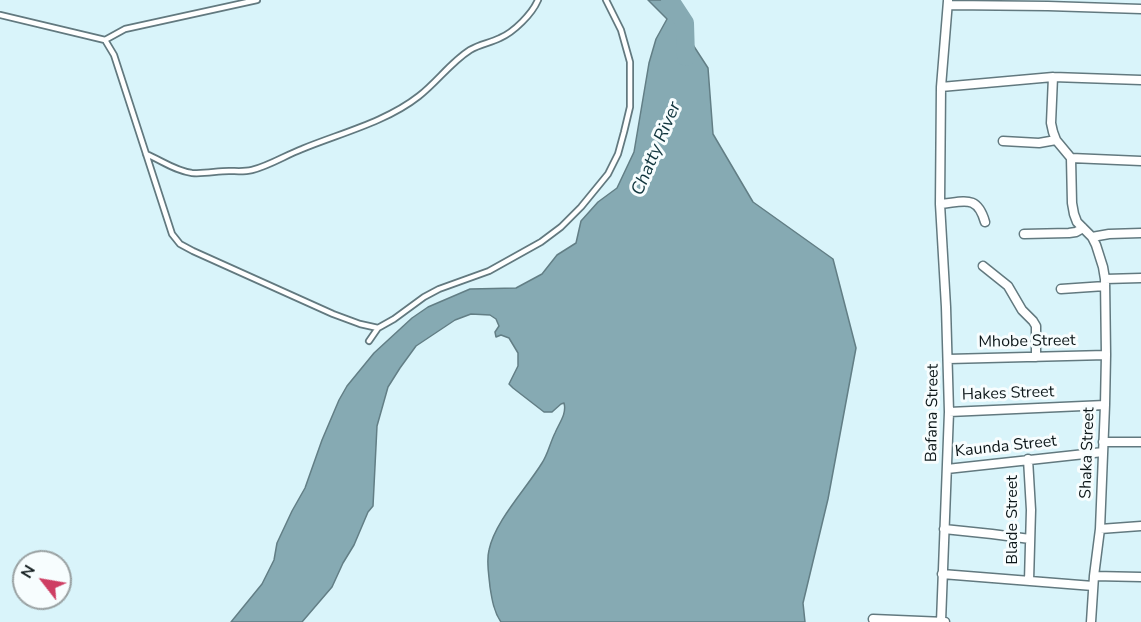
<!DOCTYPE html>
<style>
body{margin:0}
#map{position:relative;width:1141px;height:622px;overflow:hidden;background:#d9f4fa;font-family:"Nunito Sans",sans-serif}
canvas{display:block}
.north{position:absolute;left:12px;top:550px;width:60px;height:60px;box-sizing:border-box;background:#f7fdfe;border:2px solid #99a1a2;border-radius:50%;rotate:301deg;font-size:16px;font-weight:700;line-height:24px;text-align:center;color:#0d1719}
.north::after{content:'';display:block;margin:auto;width:21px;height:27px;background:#ce3e63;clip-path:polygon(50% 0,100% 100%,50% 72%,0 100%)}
</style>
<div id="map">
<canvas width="1141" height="622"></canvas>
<div class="north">N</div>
</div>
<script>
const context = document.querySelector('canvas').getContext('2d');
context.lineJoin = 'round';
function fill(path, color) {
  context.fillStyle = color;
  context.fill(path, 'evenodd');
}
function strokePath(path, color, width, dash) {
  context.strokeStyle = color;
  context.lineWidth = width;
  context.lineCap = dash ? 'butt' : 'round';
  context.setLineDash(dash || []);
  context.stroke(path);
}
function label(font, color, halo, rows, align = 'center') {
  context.font = font + ' "Nunito Sans",sans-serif';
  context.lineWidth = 6;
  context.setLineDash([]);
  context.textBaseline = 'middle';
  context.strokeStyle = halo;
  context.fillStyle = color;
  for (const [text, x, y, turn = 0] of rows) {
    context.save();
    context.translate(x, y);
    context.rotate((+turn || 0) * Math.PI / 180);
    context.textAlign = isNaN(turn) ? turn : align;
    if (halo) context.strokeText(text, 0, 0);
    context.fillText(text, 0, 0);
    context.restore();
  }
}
const water = new Path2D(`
 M648 0H664L708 68 713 134 753 202 833 259 856 348 828 499 803 603 805 622H501C494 612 492 600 490 587 489 575 486 562 489 550 495 521 526 489 542 463 548 454 550 443 555 433 559 423 567 414 564 403L561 404 552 412H544L513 388 509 384 518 366V353L509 338 501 335 496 337 495 332 499 326 496 319 490 315 471 314 455 320 416 346 400 368 388 387 377 426 373 506 368 512 354 545 343 563 332 587 302 622H231L262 584 274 560 277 543 292 511 305 488 322 440 339 400 347 386 374 353 412 318 428 307 470 289 516 288 542 274 557 255 576 243 581 221 598 202 617 188 634 152 649 63 656 39 667 19Z`);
fill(water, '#86aab3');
strokePath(water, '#627e85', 1.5);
strokePath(new Path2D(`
 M670 0 685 23 686 57`), '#86aab3', 18);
const service = new Path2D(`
 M0 15 105 40 114 55 172 234 180 244 193 251 333 314 360 324 378 328
 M105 40 125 29 257 0
 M146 154C161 160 175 171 192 173 205 174 217 171 229 171 236 171 244 172 252 170 269 166 286 155 302 149 341 133 386 122 419 96 437 82 451 62 470 50 480 44 490 43 500 38 514 32 532 14 538 0
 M369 341 378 328 394 319 424 297 439 289 489 271 541 242 561 227 581 207 608 174 618 154 624 132 630 107V62L621 30 606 0`);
const minor = new Path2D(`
 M948 5 1048 6 1141 9
 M1053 77 1051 123 1053 132 1056 140 1071 158 1072 203 1074 214 1077 222 1092 237 1096 245 1103 267 1105 279 1106 355 1105 405 1100 529 1094 576 1091 622
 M941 87 948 1
 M1003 141 1039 143 1056 140
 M1071 158 1141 161
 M940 204C964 202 977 194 985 222
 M1024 234 1069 233 1076 232 1083 228
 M1092 237 1109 234 1141 233
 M983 266 1008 286 1022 310 1033 321 1036 326V357
 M1105 279 1141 278
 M1061 289 1105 286
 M948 359 1106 355
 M949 412 1105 405
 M1103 442H1141
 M1028 459 1031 510 1029 581
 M947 469 1103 452
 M944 529 992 534 1030 539
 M1100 529 1141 526
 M942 574 1093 586
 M1094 576 1141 577
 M873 619 945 622
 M941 622 949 412 946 307 940 204 941 87 1053 77 1141 80`);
strokePath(service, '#62797f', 8);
strokePath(minor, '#62797f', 11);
strokePath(service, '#fff', 4.5);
strokePath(minor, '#fff', 8);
label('16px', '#0d1719', '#f7fdfe', [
 ["Mhobe Street",1027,342,-1],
 ["Hakes Street",1008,394,-2],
 ["Bafana Street",933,413,-89],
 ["Kaunda Street",1006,447,-6],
 ["Shaka Street",1088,453,-88],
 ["Blade Street",1013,520,-90]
]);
label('italic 18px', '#11353d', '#f7fdfe', [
 ["Chatty River",657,149,-67]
]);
</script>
